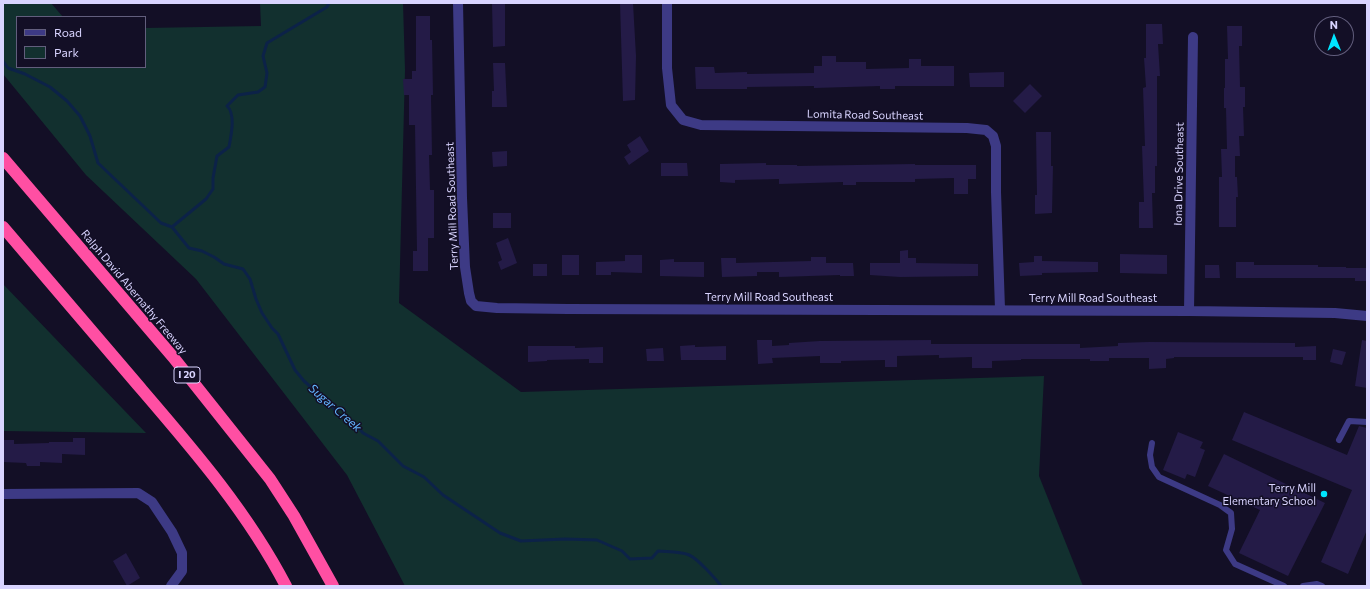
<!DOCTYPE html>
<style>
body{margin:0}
#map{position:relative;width:1370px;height:589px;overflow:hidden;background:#130f26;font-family:Commissioner,sans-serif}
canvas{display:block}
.frame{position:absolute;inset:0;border:4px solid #d9d4ff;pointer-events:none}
.legend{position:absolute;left:16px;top:16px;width:130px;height:52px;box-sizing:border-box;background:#130f26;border:1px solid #625e7d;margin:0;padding:5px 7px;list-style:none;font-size:12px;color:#d9d4ff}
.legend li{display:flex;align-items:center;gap:8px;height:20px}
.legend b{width:20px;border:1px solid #625e7d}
.north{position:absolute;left:1314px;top:16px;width:40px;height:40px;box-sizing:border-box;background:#130f26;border:1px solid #625e7d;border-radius:50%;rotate:359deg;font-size:11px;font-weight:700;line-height:16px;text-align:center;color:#d9d4ff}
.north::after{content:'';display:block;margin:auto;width:14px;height:18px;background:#00e5ff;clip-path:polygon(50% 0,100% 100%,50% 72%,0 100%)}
</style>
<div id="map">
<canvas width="1370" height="589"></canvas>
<div class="frame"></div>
<ul class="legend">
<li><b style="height:5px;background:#3d3a85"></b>Road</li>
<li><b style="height:11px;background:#12302f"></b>Park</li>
</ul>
<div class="north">N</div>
</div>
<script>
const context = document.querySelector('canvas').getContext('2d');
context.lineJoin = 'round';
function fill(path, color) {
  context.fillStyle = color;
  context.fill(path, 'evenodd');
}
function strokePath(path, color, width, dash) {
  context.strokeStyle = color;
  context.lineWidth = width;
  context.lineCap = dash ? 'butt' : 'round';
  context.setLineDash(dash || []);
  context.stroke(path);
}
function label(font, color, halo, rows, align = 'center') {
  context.font = font + ' Commissioner,sans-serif';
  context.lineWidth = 3;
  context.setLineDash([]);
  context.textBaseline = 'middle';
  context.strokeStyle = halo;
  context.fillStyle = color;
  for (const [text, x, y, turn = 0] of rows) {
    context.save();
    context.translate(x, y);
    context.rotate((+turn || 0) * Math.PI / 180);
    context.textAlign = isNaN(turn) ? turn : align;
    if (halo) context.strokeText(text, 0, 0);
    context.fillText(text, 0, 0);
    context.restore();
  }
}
fill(new Path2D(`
 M3 3H51L63 17H17V67H145V28L261 26 260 3H403L405 70 399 303 521 392 1044 376 1039 476 1083 586H405L347 475 196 279 86 175 3 74Z
 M3 284 146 433 3 431Z`), '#12302f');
strokePath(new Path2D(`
 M3 61 8 68 25 74 50 87 67 101 80 116 90 136 98 163 161 223 172 227 189 248 202 251 214 257 224 264 243 269 250 279 256 299 262 313 272 328 278 334 295 370 304 381 328 402 340 416 353 422 363 433 378 441 403 466 424 477 443 495 500 533 521 541 565 539 597 540 622 551 630 559 652 558 658 551C668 552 679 551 689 555 697 558 716 579 721 586
 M172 227 206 199 213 189V178L217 156 229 147C231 136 236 114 227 106L238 95 258 92 265 87 267 73 263 56 267 43 327 7 329 3`), '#0c2248', 3);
fill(new Path2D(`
 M492 3H505V46L493 47Z
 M620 3H633L636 56 635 100 623 101Z
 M416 16H430V40H432L433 95H431L432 155H429L430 190H434V238H428V271H413V251H417L415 125H409V95H404L403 79H412V71H416Z
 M1146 24H1162L1163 44H1158L1160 76H1157V166H1155V193H1152L1153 228H1139V202H1144L1142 146H1145L1143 88 1146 87 1144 58H1146Z
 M1227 26H1242V46H1239L1240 87H1245V107H1243L1244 136H1239L1240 156H1235V177H1237L1238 197H1236V227H1219V177H1222L1221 149H1227L1226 108H1224V88H1225V59H1228Z
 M822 56H836V62H866V69L909 68V59H921V66H954V86H895V89H880V86L814 88V86L747 87V89H696L695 67H714L715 73 747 72V74L814 73V66H822Z
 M493 63H505L507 107H492V91H494Z
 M1004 72V87H970L969 73Z
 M1030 84 1042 96 1025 113 1013 101Z
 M1036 132H1051V166H1053L1052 213 1035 214V195H1037Z
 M640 136 649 151 629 165 624 157 631 152 627 145Z
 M507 151V166L493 167 492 152Z
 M661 163H687L688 176H661Z
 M766 163V165H797V166L915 164V165H976V179H968V194H954V178L915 179V182H856V185H843V182L779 184V179L735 180V183L720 182V164Z
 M493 213H511V228H493Z
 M508 238 517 263 501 270 498 262 502 260 496 243Z
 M908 250V258H916V263L978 264V276L900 277 870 275V263H900V251Z
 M1120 254 1167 255V274L1120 273Z
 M562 255H579V275H562Z
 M625 255H642V273L611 272V275H596V262L625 261Z
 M1034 256H1042V261L1098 262V272L1042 273V275L1020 276 1019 263 1034 262Z
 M811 257H826V263H853L854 276H840V275L779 277V272H757V276L722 277 721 258H736V263L811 261Z
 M674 259V262H704V277L660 276V260Z
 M1236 262H1254V265H1318V267H1346V268H1367V281H1355V278H1236Z
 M533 264H547V276H533Z
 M1205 265H1219L1220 278H1205Z
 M757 340H772V346L789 345V343L820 341 931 340V344H1080V348L1118 346V343L1149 342 1295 343V347L1316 346V360H1303V357H1174V358L1166 359V368L1149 369V358H1109V361H1090V359H1021V360L992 361V368H972V357L939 358V355L897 356V367H885V360L841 361V363H820V356L772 358 773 363 758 364Z
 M1362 340 1367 341V388L1355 386Z
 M695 345V347L726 346V360H681L680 346Z
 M528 346H575V348L603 347V363H589V359L547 360V361L528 362Z
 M663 348 664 361H647L646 349Z
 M1333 349 1346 352 1342 365 1330 362Z
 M1244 412 1347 455 1359 426 1367 428V530L1348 574 1321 562 1352 490 1232 440Z
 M1178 432 1203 442 1200 448 1205 450 1195 477 1187 474 1185 479 1163 470Z
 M73 438H85V455L62 454V463L40 462V466H27L26 463 3 462 4 440H14V444L49 443V442H73Z
 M1224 454 1325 503 1288 576 1239 553 1260 510 1208 486Z
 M126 553 140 578 127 586 113 561Z`), '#241b47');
strokePath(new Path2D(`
 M1339 440 1349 421 1367 422
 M1152 443 1150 455 1152 467 1159 477 1220 505 1231 513 1232 529 1226 550 1235 564 1284 586
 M1303 586 1317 584 1322 586`), '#3d3a85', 6);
strokePath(new Path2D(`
 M458 3 462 198 465 267 469 293 471 301 476 306 497 308 568 309 1189 311 1335 313 1367 316
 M667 3V68L671 105 683 120 701 125 967 128 986 130 993 136 996 146V192L1000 309
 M1189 311 1193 37
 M3 494 138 493 152 502 172 532 182 553V571L171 586`), '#3d3a85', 10);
strokePath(new Path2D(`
 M3 158 173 357 270 479 294 516 333 586
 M3 227C48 279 92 332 137 384 192 448 247 511 286 586`), '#ff4fa3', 12);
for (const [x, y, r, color] of [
 [1324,494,4,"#00e5ff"]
]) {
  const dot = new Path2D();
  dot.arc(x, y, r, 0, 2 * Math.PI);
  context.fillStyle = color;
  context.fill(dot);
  strokePath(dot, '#130f26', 1.5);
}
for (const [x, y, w] of [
 [187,375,26]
]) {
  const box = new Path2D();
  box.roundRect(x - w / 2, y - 8, w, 16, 3);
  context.fillStyle = '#130f26';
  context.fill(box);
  strokePath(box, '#d9d4ff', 1);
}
label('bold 10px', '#d9d4ff', null, [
 ["I 20",187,375]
]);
label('11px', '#d9d4ff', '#130f26', [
 ["Lomita Road Southeast",865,115,1],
 ["Iona Drive Southeast",1179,174,-89],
 ["Terry Mill Road Southeast",452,206,-92],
 ["Ralph David Abernathy Freeway",134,292,50],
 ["Terry Mill Road Southeast",769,297],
 ["Terry Mill Road Southeast",1093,298]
]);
label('11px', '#d9d4ff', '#130f26', [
 ["Terry Mill",1316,488],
 ["Elementary School",1316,501]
], 'right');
label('italic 12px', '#62b6ff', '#130f26', [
 ["Sugar Creek",335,408,41]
]);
</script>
